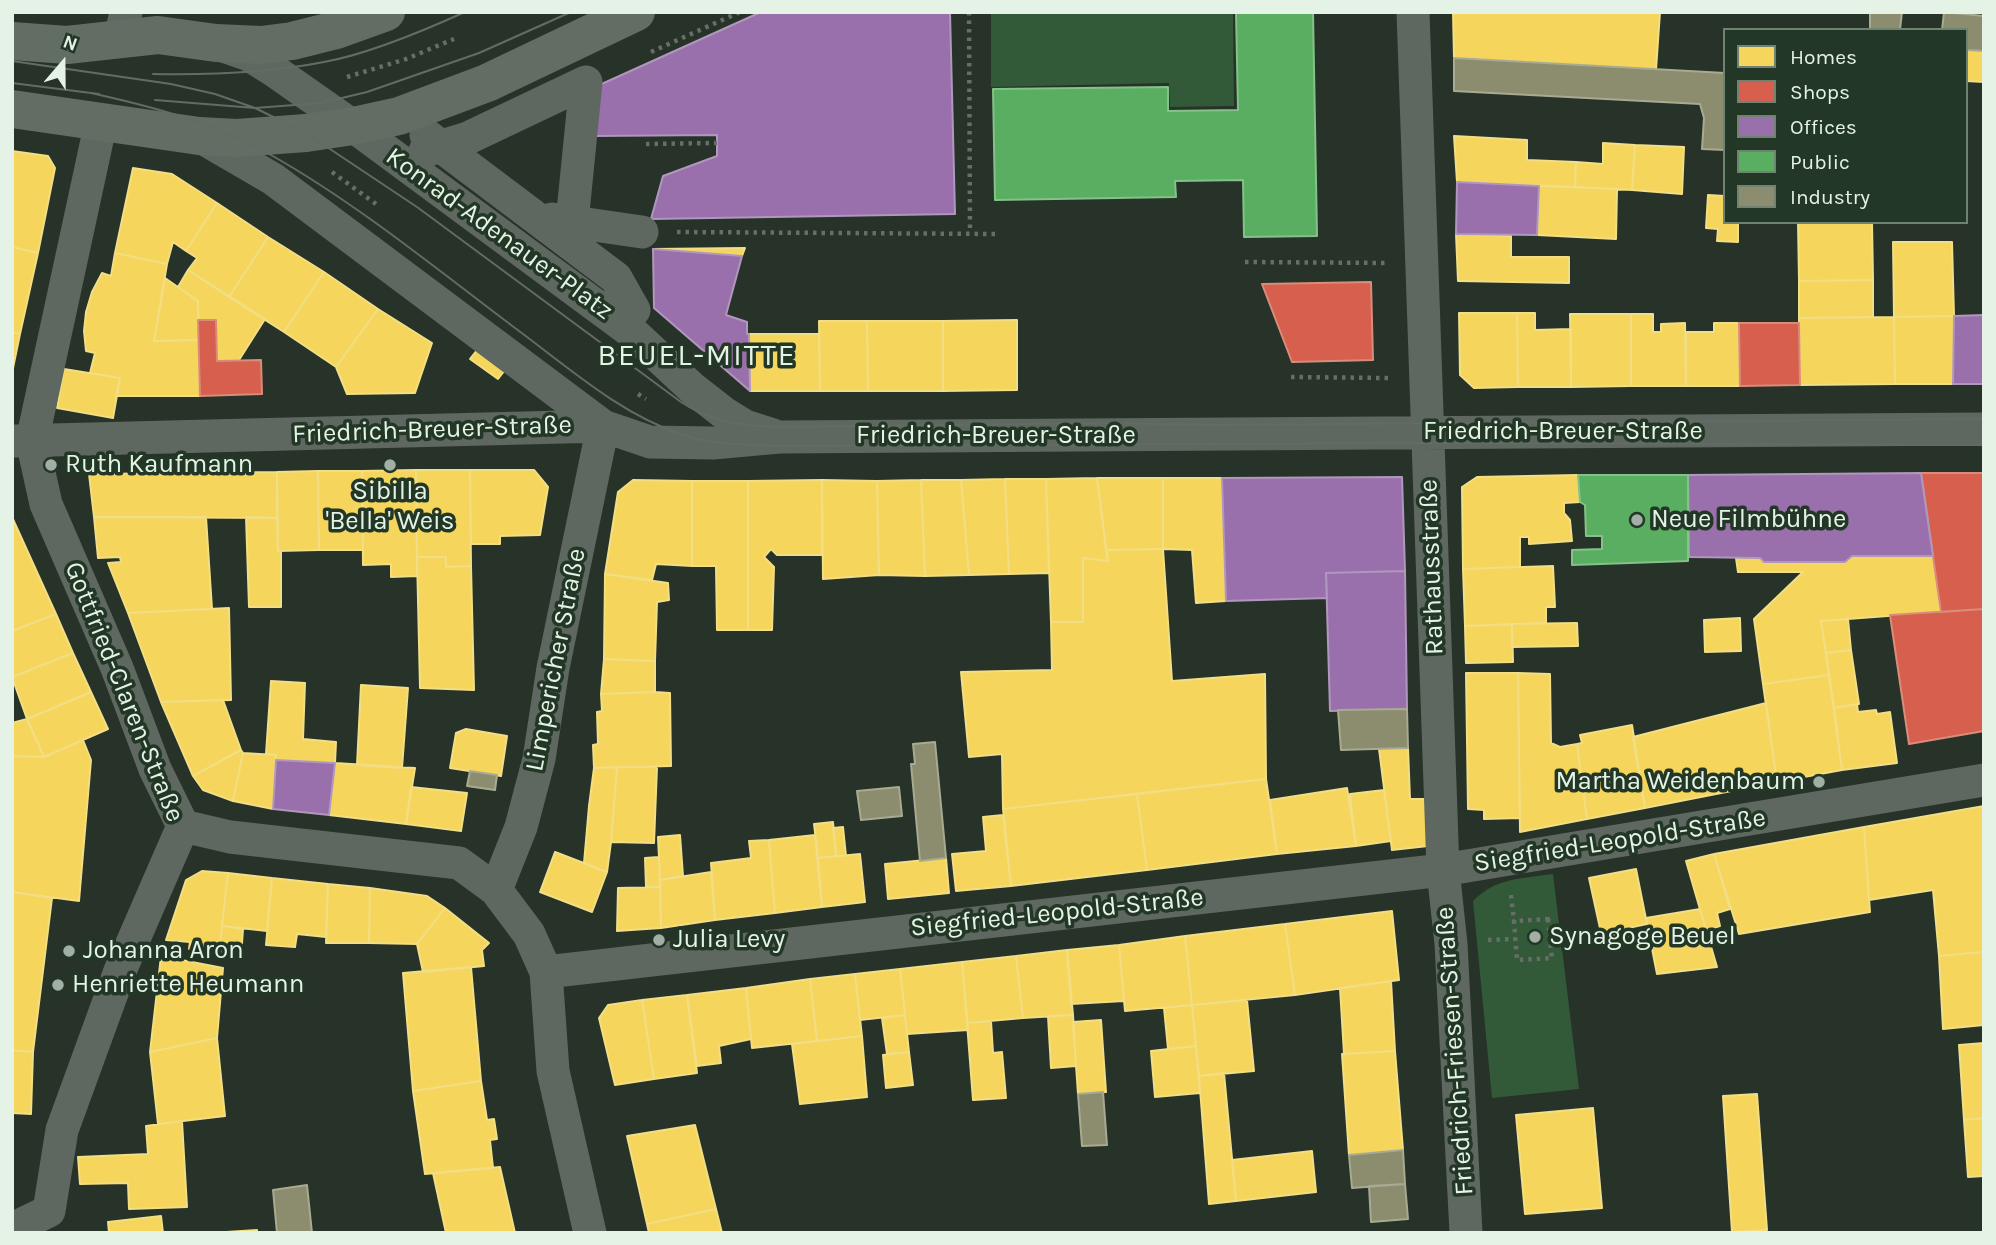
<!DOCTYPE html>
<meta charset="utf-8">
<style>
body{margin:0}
#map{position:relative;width:1996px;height:1245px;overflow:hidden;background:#273228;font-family:Karla,sans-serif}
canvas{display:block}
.frame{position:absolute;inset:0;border:14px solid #e5f2e6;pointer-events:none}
.legend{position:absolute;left:1723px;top:28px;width:245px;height:196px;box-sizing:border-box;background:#223725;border:2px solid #708272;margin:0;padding:9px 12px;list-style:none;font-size:21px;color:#e5f2e6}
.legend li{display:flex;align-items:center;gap:14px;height:35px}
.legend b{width:35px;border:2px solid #708272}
.north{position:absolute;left:28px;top:28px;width:70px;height:70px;-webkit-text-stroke:5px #223725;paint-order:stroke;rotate:20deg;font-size:19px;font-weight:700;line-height:28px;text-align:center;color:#e5f2e6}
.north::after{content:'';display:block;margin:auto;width:24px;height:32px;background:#e5f2e6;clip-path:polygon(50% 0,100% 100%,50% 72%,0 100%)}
</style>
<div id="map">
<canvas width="1996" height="1245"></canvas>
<div class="frame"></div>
<ul class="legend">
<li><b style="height:19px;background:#f6d55c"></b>Homes</li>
<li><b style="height:19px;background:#d6604d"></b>Shops</li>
<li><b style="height:19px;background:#9970ab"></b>Offices</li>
<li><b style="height:19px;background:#5aae61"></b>Public</li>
<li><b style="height:19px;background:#8c8c6e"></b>Industry</li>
</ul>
<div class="north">N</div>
</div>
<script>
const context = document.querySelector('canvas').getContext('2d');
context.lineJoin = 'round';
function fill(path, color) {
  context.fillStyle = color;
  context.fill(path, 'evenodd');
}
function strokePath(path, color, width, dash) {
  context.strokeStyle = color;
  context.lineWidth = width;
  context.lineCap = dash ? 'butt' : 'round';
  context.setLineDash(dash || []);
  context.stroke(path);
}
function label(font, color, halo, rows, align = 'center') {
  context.font = font + ' Karla,sans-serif';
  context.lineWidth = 7;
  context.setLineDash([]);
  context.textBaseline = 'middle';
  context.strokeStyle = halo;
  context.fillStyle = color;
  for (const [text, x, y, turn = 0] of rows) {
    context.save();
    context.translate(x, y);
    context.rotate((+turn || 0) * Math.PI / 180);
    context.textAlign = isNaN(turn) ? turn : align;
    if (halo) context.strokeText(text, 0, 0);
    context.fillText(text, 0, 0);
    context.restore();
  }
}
fill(new Path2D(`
 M991 12H1233L1234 106 1170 107 1169 83 991 87Z
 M1553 874 1579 1089 1492 1098 1473 901C1497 877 1521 879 1553 874Z`), '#325a38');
const homes = new Path2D(`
 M1453 12H1660L1656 70 1454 58Z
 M1966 50 1984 51V82L1966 81Z
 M1454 136 1527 140V160L1576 162 1575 187 1457 182Z
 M1603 143 1635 145 1632 190 1575 187 1576 162 1603 164Z
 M1635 145 1684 147 1682 194 1632 190Z
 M12 151 48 156 55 168 38 253 12 247Z
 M133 168 172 174 217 203 186 251 173 242 167 264 115 253Z
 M1539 186 1617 189 1616 239 1537 235Z
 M1708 195 1725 196V222H1738V242L1717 241 1718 229 1706 228Z
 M217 203 268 237 229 297 188 270 197 258 186 251Z
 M1798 222H1872L1873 280 1799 281Z
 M1456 234 1511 236V257H1569V283L1458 281Z
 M268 237 324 272 284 332 229 297Z
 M1893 242H1952L1954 316 1894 317Z
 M12 247 38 253 20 334 12 332Z
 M745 248 742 256 653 249Z
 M115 253 167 264 154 341 199 340 200 396H116L120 378 90 373 95 353 86 351 84 331 86 312 92 292 102 273 111 276Z
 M188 270 265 319 239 360 217 361 216 320H198V301L178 287Z
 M324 272 378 309 336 367 284 332Z
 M165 278 198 301 199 340 154 341Z
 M1873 280V317L1799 318V281Z
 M378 309 432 343 415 393 347 394 336 367Z
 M1459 313H1517L1518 387 1474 388 1460 375Z
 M1517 313H1535V330L1571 329V387H1518Z
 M1570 314H1631V386L1571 387Z
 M1631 314H1653V332H1661V324L1685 323 1686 386H1631Z
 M1954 316 1953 384H1895L1894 317Z
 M1894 317 1895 384 1800 385 1799 318Z
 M1017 320V390L943 391V321Z
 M819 321H867L868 391H820Z
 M867 321H943V391H868Z
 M1714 323H1739L1740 386H1686V332H1714Z
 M12 332 20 334 12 373Z
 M749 334H819L820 391H750Z
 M477 350 505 370 498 379 470 359Z
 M64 369 120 378 113 418 57 408Z
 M416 470 417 576 391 577V564L363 565 362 471Z
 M416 470H470L471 566 446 567V557H417Z
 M470 470H534L548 487 540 535 500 536V544H471Z
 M318 471H362L363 550H319Z
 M318 471 319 550 278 551 277 472Z
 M277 472V518L94 517 89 474Z
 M1578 475 1580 502 1564 503V513L1570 520 1572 541 1529 544V537H1520V567L1463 569 1462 487 1477 477Z
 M1097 478 1108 561 1083 558V622H1051L1046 479Z
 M1097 478H1163V549L1106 550Z
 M1163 478H1222L1226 601 1196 603 1192 550 1163 549Z
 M1005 479 1009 574 969 575 961 480Z
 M1005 479H1046L1049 573 1009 574Z
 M633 480 692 481V566L656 564 652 580 605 574 618 492Z
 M822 480V555H777L771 549 764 557 774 567 772 630H748V481Z
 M822 480 877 481 879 575 823 579Z
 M921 480 925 576 879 575 877 481Z
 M921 480H961L969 575 925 576Z
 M692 481H748V630H717L716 566H692Z
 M12 517 56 614 12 631Z
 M94 517H206L212 609 128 613 108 563 121 562 120 557 98 558Z
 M246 517 277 518 278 551H281V607H249Z
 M1163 549 1172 681 1265 674 1266 779 1003 809 1002 754 969 757 961 672 1052 670 1051 622H1083V558L1108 561 1106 550Z
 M1852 556H1933L1941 612 1821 621 1829 675 1763 684 1754 619 1803 572H1738L1736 558H1760L1764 562H1845Z
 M417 557H446V567L471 566 474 690 420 688Z
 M1553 566 1555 607H1546V623L1465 626 1463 569Z
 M605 574 668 583 669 600 657 602 655 661 604 659Z
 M229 608 231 700 161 702 128 613Z
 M56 614 73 653 12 677V631Z
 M1740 618 1741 651 1705 652 1704 620Z
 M1848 619 1851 650 1826 653 1821 621Z
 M1577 623 1578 646 1512 647V624Z
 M1512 624 1513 662 1466 663 1465 626Z
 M1851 650 1859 704 1834 708 1826 653Z
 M73 653 91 692 27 719 12 677Z
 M604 659 655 661V692L601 694Z
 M1466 673H1518L1520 818 1484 819V810L1468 809Z
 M1518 673 1550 674 1551 743 1560 747 1577 744 1587 819 1520 832Z
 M1829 675 1842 770 1777 782 1763 684Z
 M271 681 305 683 303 739 336 742 335 763 276 760V755L266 754Z
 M361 685 408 688 402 768 357 765Z
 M91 692 108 729 44 757 27 719Z
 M655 692 670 693 671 766 594 768 593 745 598 744 597 712 602 711 601 694Z
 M223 700 241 750 193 776 161 702Z
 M1766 703 1777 782 1645 808 1633 737Z
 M1857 704 1858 712 1876 710 1877 714 1890 712 1897 763 1842 770 1834 708Z
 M27 719 44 757 12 756V723Z
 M1632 725 1645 808 1587 819 1577 744 1582 743 1580 735Z
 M466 729 507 736 501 776 450 768 456 733Z
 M83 740 91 760 79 901 12 892V756L44 757Z
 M1408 748 1410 799H1425L1428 846 1392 850 1379 749Z
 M241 750 243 753 233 801 203 790 193 776Z
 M243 753 276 755 273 809 233 801Z
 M335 763 415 768 406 824 329 815Z
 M617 767 611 842 607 872 584 863 589 806 594 768Z
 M617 767H657L654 843 611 842Z
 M1266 779 1277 854 1147 870 1137 794Z
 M411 787 467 793 461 831 406 824Z
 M1347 788 1356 846 1277 854 1270 800Z
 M1384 790 1391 841 1356 846 1350 794Z
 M1137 794 1147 870 1011 886 1003 809Z
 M1984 806V952L1939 956 1933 890 1869 900 1864 827Z
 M1003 815 1011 886 956 891 952 854 986 851 983 817Z
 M833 822 836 856 818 858 814 824Z
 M843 827 846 856H836L833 828Z
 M1864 827 1870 912 1739 934 1714 854Z
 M680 835 683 876 660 880 658 837Z
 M815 835 822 907 775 913 769 840Z
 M769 840 775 913 715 920 711 863 751 858 749 841Z
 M555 852 607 872 592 912 540 892Z
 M860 854 865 902 822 907 818 858Z
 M1714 854 1730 909 1717 913 1720 926 1706 930 1686 861Z
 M659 857 660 887H646L645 858Z
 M946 858 949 893 888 899 885 864Z
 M1636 869 1647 924 1628 928 1630 936 1603 942 1589 878Z
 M202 871 228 873 219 953 189 949 190 942 166 940 186 880Z
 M711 872 715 920 661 928 660 880Z
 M228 873 272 878 267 931 222 926Z
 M272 878 328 884 326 937 297 934 295 947 266 945Z
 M328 884 370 888 369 943H326Z
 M660 887 661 928 617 931 618 888Z
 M370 888 427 896 445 908 417 944 369 943Z
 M12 892 52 898 33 1052 12 1050Z
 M445 908 489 943 482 950 484 966 423 972 417 944Z
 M1700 909 1717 967 1657 974 1646 918Z
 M1392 911 1399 980 1295 995 1285 924Z
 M1285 924 1295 995 1192 1005 1185 936Z
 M222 926 243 929 241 958 219 956Z
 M1185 936 1192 1005 1125 1011 1119 945Z
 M1119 945 1124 1001 1071 1004 1067 950Z
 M1067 950 1073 1015 1023 1018 1016 956Z
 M1984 952V1025L1943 1029 1939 956Z
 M161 956 223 968 217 1038 150 1052Z
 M1016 956 1023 1018 967 1023 962 962Z
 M962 962 968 1030 907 1034 900 969Z
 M471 967 481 1081 413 1091 403 973Z
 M900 969 905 1015 860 1020 855 974Z
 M855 974 862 1036 817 1041 810 979Z
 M810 979 817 1041 752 1048 746 988Z
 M1391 981 1395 1051 1344 1054 1340 988Z
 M746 988 751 1039 719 1046 721 1063 697 1066 687 995Z
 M687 995 697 1073 654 1079 642 1000Z
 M642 1000 654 1079 615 1085 599 1018 608 1005Z
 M1247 1000 1254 1071 1199 1076 1192 1005Z
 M1192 1005 1196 1046 1168 1049 1164 1008Z
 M905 1015 909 1052 887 1054 882 1018Z
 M1073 1015 1076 1066 1051 1068 1048 1016Z
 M1101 1020 1106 1092 1078 1094 1073 1022Z
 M991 1021 993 1053 1002 1052 1006 1098 973 1100 967 1023Z
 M862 1036 867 1097 800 1104 792 1044Z
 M217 1038 225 1116 158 1124 150 1052Z
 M1984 1043V1118L1964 1120 1959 1045Z
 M1196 1046 1200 1093 1155 1097 1151 1051Z
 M12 1050 33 1052 31 1114 12 1113Z
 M1395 1051 1403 1150 1349 1155 1342 1054Z
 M909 1052 913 1085 886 1088 883 1055Z
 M1224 1073 1236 1201 1209 1204 1199 1076Z
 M481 1081 487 1120 494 1119 497 1139 490 1140 493 1168 425 1174 413 1091Z
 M1757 1094 1767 1230 1732 1232 1723 1096Z
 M1593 1108 1602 1208 1525 1214 1516 1115Z
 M1984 1118V1176L1968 1177 1964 1120Z
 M182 1121 187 1207 129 1209 128 1183 80 1184 78 1157 148 1154 146 1126Z
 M695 1125 716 1209 647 1224 627 1136Z
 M1312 1151 1316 1192 1236 1201 1232 1160Z
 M500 1167 515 1233H446L433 1173Z
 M716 1209 722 1233H649L647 1224Z
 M161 1216 163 1233H109L108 1222Z
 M257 1230V1233H211Z`);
fill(homes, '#f6d55c');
strokePath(homes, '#f1de85', 2);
const shops = new Path2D(`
 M1371 282 1373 360 1292 362 1262 284Z
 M198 320H216L217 361 261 360 262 394 200 396Z
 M1739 323H1799L1800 385 1740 386Z
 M1921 473H1984V609L1941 612Z
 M1984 609V731L1909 744 1890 615Z`);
fill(shops, '#d6604d');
strokePath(shops, '#da8c7b', 2);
const offices = new Path2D(`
 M761 12H950L955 214 651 219 663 176 717 156V135L594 136 595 87Z
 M1457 182 1539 186 1537 235 1456 234Z
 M653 249 742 256 726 315 747 322V334H749L750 391 654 308Z
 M1984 315V384H1953L1954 316Z
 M1921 473 1933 556H1852L1845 562H1764L1760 558 1689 557 1688 475Z
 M1402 477 1405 571 1326 573 1327 598 1226 601 1222 478Z
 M1405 571 1407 709 1330 711 1326 573Z
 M276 760 335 763 329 815 273 809Z`);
fill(offices, '#9970ab');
strokePath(offices, '#b097bd', 2);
const public = new Path2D(`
 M1236 12H1313L1317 236 1244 237 1243 180 1175 181 1176 197 995 200 993 89 1168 87V111L1238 110Z
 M1578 475H1688V561L1572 565V550L1602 549V536H1586L1585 505 1580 502Z`);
fill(public, '#5aae61');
strokePath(public, '#84c289', 2);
const industry = new Path2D(`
 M1870 12H1902L1900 30H1870Z
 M1944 12 1984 16V51L1966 50V30H1942Z
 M1454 58 1725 73V150L1702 149 1704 118 1700 104 1454 91Z
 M1407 709 1408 748 1341 750 1338 710Z
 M935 742 946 858 920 861 911 764H915L913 744Z
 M470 771 497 775 495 790 467 786Z
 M899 787 902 816 861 820 857 791Z
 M1103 1092 1107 1145 1082 1146 1078 1094Z
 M1403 1150 1405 1184 1352 1188 1349 1155Z
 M1405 1184 1408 1219 1371 1222 1369 1186Z
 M307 1185 312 1233H277L273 1190Z`);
fill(industry, '#8c8c6e');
strokePath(industry, '#a7ab92', 2);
strokePath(new Path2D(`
 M969 12 970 233
 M651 52 740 12
 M347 77 406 59 454 39
 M646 144 717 143
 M332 172 376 204
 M677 232 996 234
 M1245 262 1387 263
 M1291 377 1388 378
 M638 394 646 399
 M1511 895 1514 921
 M1548 919 1552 958 1517 960 1514 921Z
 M1488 940 1515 939`), '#666e67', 4.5, [3.5, 5]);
strokePath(new Path2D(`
 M1413 12 1443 870 1451 944 1466 1233
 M120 39 126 12
 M223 46 249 55 273 70 353 126 633 333 692 388 724 413 745 426 773 435
 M426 135 616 278 634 310
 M199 136 273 179 603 426
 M425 151 468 138 586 82
 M552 219 642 232
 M572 222 586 82
 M12 441 603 426 650 442 713 443 779 437 1984 429
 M183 826 230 837 459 863 496 890 529 934 546 972 553 1071 590 1233
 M496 890 521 827 539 759 553 668 603 426
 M546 972 1443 870 1984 780
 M12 1229 49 1211 62 1130 120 971 183 826 155 769 117 668 46 504 32 441 101 122`), '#5f6860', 33);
strokePath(new Path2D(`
 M12 41 67 45 158 35 216 43 261 45 292 41 336 30 386 12
 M12 109 199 136 237 138 306 133 353 126 399 116 487 83 636 12`), '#626d63', 38);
strokePath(new Path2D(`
 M12 61 171 84 215 94 255 108 306 133 417 207 681 402C712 423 744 426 781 427L1102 423 1211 425 1984 419
 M153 74C210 75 268 73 324 62 369 54 423 31 465 12
 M12 83 99 94
 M91 93C154 107 215 123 271 155 363 207 446 277 531 340 578 376 626 416 683 435 713 446 746 444 778 446L1428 443 1984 445
 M155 100 255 108 321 103 367 92 479 53 571 12`), '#626c64', 2);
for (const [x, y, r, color] of [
 [51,465,7,"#a2afa4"],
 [390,465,7,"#a2afa4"],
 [1637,520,7,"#a2afa4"],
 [1819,782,7,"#a2afa4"],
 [1535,937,7,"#a2afa4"],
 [659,940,7,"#a2afa4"],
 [69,951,7,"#a2afa4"],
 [58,985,7,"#a2afa4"]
]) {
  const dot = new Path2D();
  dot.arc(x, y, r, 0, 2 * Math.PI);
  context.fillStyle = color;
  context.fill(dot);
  strokePath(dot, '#223725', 2.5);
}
label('26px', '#e5f2e6', '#223725', [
 ["Konrad-Adenauer-Platz",499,234,36],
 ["Friedrich-Breuer-Straße",432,430,-2],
 ["Friedrich-Breuer-Straße",1563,432],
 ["Friedrich-Breuer-Straße",996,436],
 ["Rathausstraße",1432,567,-92],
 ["Limpericher Straße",556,660,-79],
 ["Gottfried-Claren-Straße",124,692,68],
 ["Siegfried-Leopold-Straße",1620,841,-9],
 ["Siegfried-Leopold-Straße",1057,913,-6],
 ["Friedrich-Friesen-Straße",1455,1051,-94]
]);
label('26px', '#e5f2e6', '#223725', [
 ["Ruth Kaufmann",65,465],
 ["Sibilla",390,492,"center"],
 ["'Bella' Weis",390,522,"center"],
 ["Neue Filmbühne",1651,520],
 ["Martha Weidenbaum",1805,782,"right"],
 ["Synagoge Beuel",1549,937],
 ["Julia Levy",673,940],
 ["Johanna Aron",83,951],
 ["Henriette Heumann",72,985]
], 'left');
context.letterSpacing = '2px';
label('30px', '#e5f2e6', '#223725', [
 ["BEUEL-MITTE",697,356]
]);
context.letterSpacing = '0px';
</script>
